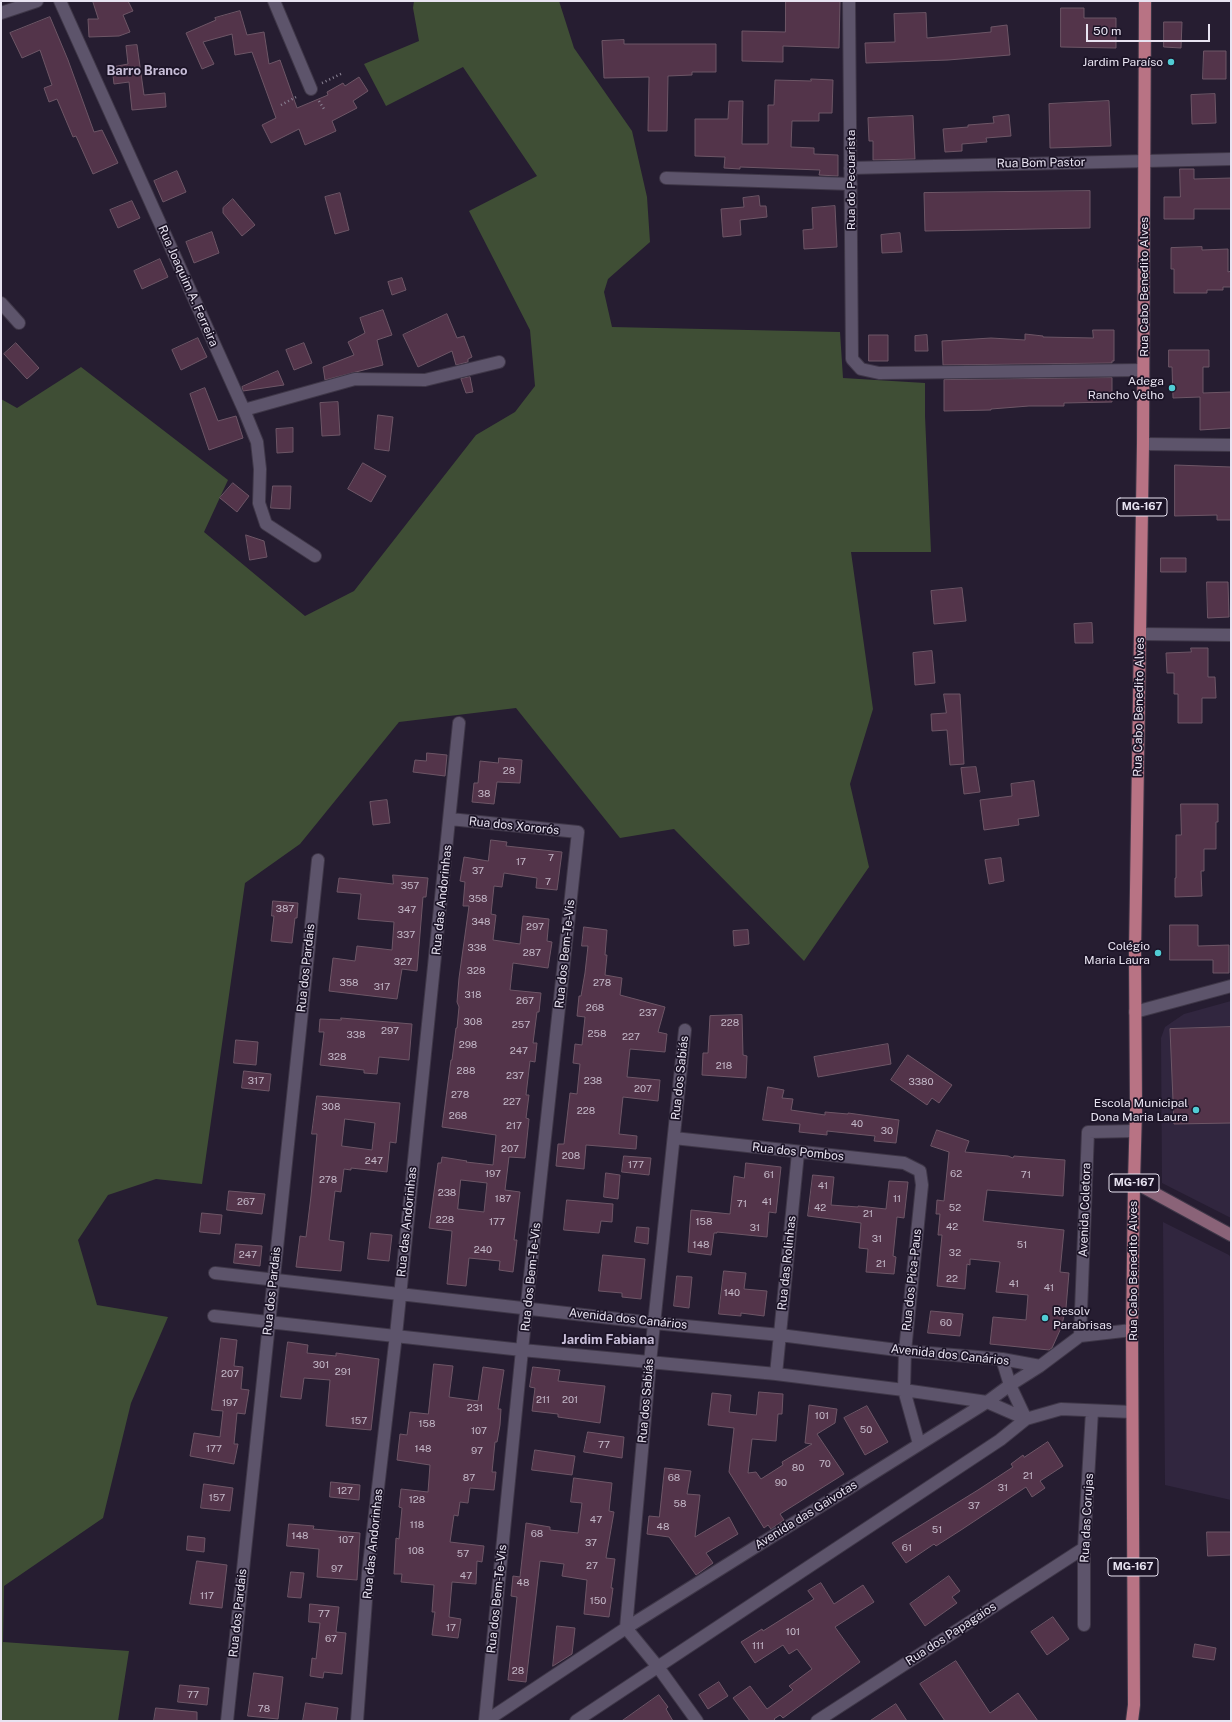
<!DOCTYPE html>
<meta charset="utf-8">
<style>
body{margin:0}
#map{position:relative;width:1232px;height:1722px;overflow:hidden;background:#261d31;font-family:"Public Sans",sans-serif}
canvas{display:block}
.frame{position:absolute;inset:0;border:2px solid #e8e3f1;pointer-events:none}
.scale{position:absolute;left:1086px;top:24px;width:124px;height:18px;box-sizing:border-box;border:2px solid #e8e3f1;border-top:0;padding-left:5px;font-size:12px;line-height:14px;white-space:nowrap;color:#e8e3f1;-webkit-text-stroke:3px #1c1427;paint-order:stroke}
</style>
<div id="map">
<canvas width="1232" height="1722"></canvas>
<div class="frame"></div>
<div class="scale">50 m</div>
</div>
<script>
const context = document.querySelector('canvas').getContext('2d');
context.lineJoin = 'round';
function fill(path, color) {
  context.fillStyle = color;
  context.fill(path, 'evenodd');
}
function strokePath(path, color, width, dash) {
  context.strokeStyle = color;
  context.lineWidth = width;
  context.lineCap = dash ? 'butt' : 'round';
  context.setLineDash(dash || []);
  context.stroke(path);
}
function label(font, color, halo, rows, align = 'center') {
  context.font = font + ' "Public Sans",sans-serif';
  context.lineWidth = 3.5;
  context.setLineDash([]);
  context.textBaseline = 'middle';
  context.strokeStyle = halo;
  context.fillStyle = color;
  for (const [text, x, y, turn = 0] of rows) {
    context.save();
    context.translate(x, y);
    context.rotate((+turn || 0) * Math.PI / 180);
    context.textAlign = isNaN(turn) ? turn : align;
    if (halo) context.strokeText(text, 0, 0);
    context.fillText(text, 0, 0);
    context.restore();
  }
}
fill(new Path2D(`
 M1231 1001V1218L1162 1183 1161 1038 1165 1027 1184 1014Z
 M1163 1222 1229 1255 1231 1258V1500L1165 1485Z`), '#31263f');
fill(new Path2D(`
 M414 1H559L574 48 632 131 647 197 650 242 608 279 604 292 612 327 840 332 843 378 925 383V416L931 552H851L873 709 850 784 869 867 804 961 674 829 620 838 516 708 399 722 300 844 245 883 202 1184 156 1179 108 1195 78 1240 97 1305 168 1317 131 1403 103 1518 4 1586 3 1642 129 1651 118 1721H1V399L17 408 81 367 228 480 204 532 305 616 354 591 476 435 515 412 535 386 530 330 469 211 537 176 463 67 386 106 364 64 419 41 413 8Z`), '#3f4e35');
const building = new Path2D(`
 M93 1H128L133 11 123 15 130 32 119 36 89 37 88 19H98Z
 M786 1H840L839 48 783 46V62L742 61V31L785 32Z
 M1061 8H1084V18H1116V48L1061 47Z
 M240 11 247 35 264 32 269 64 280 60 297 108 328 95 327 92 343 83 345 86 359 77 368 91 353 101 357 108 332 121 336 131 305 145 299 129 271 143 262 125 276 118 252 52 235 55 232 34 203 42 214 64 202 69 186 33 216 20 215 18Z
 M926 13 927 38 991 32V27L1007 25 1010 55 948 60 866 63 865 43 895 42 894 14Z
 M50 17 68 60 94 132 102 130 118 163 93 174 76 136 73 137 57 99 49 102 44 88 52 85 40 50 22 58 10 33Z
 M1164 22H1182L1181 48 1164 47Z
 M624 40V44H716V72H692V75L668 76 667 131H648L649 77 604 78 602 41Z
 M137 45 144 95 165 93 166 107 132 110 129 82 114 84 112 67 128 64 126 46Z
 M1204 51H1226V79H1203Z
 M811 79 833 80 832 113H819V121H792L791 147 814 148V154L838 155V176L819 175 820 170 740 167V169L724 168 725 157 695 156V119H728L729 101H743L742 144H768V105H774L775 80 811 81Z
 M1215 94 1216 123 1192 124 1191 95Z
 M1109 101 1111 146 1050 148 1049 104Z
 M1009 115 1011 136 986 138 987 142 962 144V151L945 152 943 129 968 127V125L994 123 993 117Z
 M913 116 915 159 873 160V141H869L868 118Z
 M1180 169H1194V179L1231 178V209H1194V219H1164V197H1180Z
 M177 171 186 192 163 202 154 181Z
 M1090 191V228L925 231 924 193Z
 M340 193 349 230 335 234 325 197Z
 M759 196 760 206H766L767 217 740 220 741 235 723 237 721 209 744 207 743 198Z
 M233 199 255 225 242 236 223 213V208Z
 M132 201 140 218 118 228 110 210Z
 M835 206 837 247 804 249 803 230 813 229 812 208Z
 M212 232 219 253 194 263 186 242Z
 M900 233 902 252 882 253 881 235Z
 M1202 247V250L1228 249V272L1231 271V287H1223V290H1207V293H1174V269H1171V248Z
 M160 259 168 277 142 289 134 271Z
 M402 278 406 290 392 295 388 282Z
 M383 310 392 335 377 340 383 365 325 380 323 367 354 355 348 342 365 333 360 318Z
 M447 314 457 338 464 336 472 357 468 359V362L456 365 452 351 418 367 403 335Z
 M1093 330H1114V361H1112V363L943 365 942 341 991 338 1025 340V334L1043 336V337L1093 338Z
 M869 335H888V361H869Z
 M927 335 928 351H915V336Z
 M198 338 207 357 181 370 172 350Z
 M16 343 39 368 27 379 4 354Z
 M304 343 312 363 294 370 286 350Z
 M1169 350H1209V367H1203V393L1231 392V428L1200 430V397L1173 398 1172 367H1169Z
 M278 371 284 385 243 391 242 387Z
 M470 377 473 392 466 393 461 379Z
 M1112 378V402L1064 403V406H1029L991 409V410L944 411V380Z
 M205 388 218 421 236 416 243 438 209 450 190 394Z
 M338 402 340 435 322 436 320 403Z
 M378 415 393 417 389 451 375 449Z
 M293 428V452L277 453 276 429Z
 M363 463 386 476 371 502 348 489Z
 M1175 465 1231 467V520H1217V515L1175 516Z
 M233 483 249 496 237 512 220 498Z
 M273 486H291L290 509 271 508Z
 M246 535 264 541 267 557 250 560Z
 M1161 558H1186V572H1161Z
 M1207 582H1228L1229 617 1208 618Z
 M962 588 966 621 934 624 931 591Z
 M1092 623 1093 643H1075L1074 624Z
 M1191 648H1208V677H1215L1216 698H1202V723H1178V694H1174V673H1167L1166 653 1191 652Z
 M932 651 935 683 915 685 913 653Z
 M944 694H960L964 764 950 765 947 730 932 731 931 714 946 713Z
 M427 753 447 755 445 776 413 772 415 760 426 761Z
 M499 758 522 760 520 783 497 782 494 804 472 802 474 783H478L480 761 498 763Z
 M976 767 980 792 964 794 961 768Z
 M1034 781 1039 816 1018 819 1019 825 984 830 980 800 1012 796 1011 784Z
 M387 800 390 823 373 825 370 802Z
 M1181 804H1218V822H1216V849H1204V871H1201L1202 896 1175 897V878H1176V835H1181Z
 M491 840 507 842 506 846 562 852 557 890 536 888 537 878 504 873 502 887 494 886 491 914 496 915 493 940 520 944 523 916 549 919 547 941 552 942 548 968 513 963 510 990 541 993 539 1012H537L533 1043H537L535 1062 530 1061 526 1095H529L526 1118 529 1119 525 1158 509 1157 505 1190 520 1192 514 1240H517L513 1272 499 1270 500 1261 469 1258 466 1286 447 1284 452 1231 429 1228 438 1163H441L442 1157 467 1161 466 1162 493 1165 496 1135 442 1127 451 1060H452L456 1028H457L459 1007 457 1002 459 978 469 906H463L465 882 460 881 464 857 488 861ZM461 1180 487 1183 484 1212 458 1209Z
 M1001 858 1004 881 989 884 985 860Z
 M393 875 428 878 426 897H423L417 971 402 969 397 999 329 991 333 958 355 961 357 946 392 950 394 922 358 919 361 894 337 892 339 878 393 884Z
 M273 901 298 903 297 918H295L292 943 271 941 274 916H272Z
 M1170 925H1198V946L1229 945V973H1213V960H1170Z
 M584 927 607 930 605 955H607L605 975 622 978 620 995 665 1007 658 1032 667 1034 665 1052 630 1049 627 1077 660 1080 658 1101 623 1097 619 1134 637 1136 636 1149 586 1145 584 1169 556 1166 558 1144H564L570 1093 577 1094 580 1064 573 1063 575 1044 582 1045 585 1017 577 1016 579 996H581L585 973 588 946H582Z
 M748 930 749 944 734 946 733 931Z
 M742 1015 743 1055 747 1056 746 1078 702 1075 703 1053H708L710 1016Z
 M341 1018 412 1024 409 1060 379 1057 377 1074 364 1073V1070L320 1065 324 1032H319L320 1019 341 1020Z
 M1231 1027V1123L1174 1124 1170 1029Z
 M236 1040 258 1042 256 1065 234 1063Z
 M888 1044 891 1064 818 1077 814 1057Z
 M908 1055 952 1085 939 1103 932 1098 927 1105 891 1080Z
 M244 1071 271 1074 269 1091 242 1088Z
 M768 1087 784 1090 782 1098 793 1099 791 1110 825 1115V1112L848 1114V1113L899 1120 896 1143 874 1141 875 1136 827 1131V1135L799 1132 800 1124 763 1120Z
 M317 1096 400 1103 396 1143 390 1142 387 1172 351 1168V1170L344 1169 341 1192 335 1191 329 1240 344 1242 341 1271 296 1267 300 1236 306 1237 311 1196 317 1134H312ZM345 1119 375 1123 372 1150 342 1146Z
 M937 1130 969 1141 965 1152 1008 1156 1013 1158 1014 1156 1065 1160 1063 1196 987 1190 983 1221 1064 1230 1060 1272 1069 1273 1066 1308 1061 1328 1052 1348 1049 1350 990 1344 993 1317 1026 1320 1028 1295 996 1292 1000 1262 970 1259V1265L967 1264 965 1289 937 1286 942 1235H938L940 1214H936L937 1200 944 1201 949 1152 931 1146Z
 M624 1156 651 1158 649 1175 622 1172Z
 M746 1163 781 1167 776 1213 769 1212 767 1237 717 1232V1233H714L711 1255 688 1252 691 1210 730 1214 734 1176 744 1178Z
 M606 1173 620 1175 618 1199 604 1197Z
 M813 1175 834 1177 831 1205 858 1207V1206L886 1209 889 1181 908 1182 904 1218 897 1217 893 1256 896 1257 894 1274 866 1272 868 1249 859 1248 861 1223 808 1216Z
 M229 1191 265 1194 262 1214 227 1210Z
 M567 1200 613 1204 612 1222 601 1221 599 1233 564 1230Z
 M202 1213 222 1215 220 1234 200 1232Z
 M637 1227 649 1228 648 1244 635 1242Z
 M371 1233 392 1235 389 1261 368 1259Z
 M236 1244 262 1246 260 1266 234 1263Z
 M603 1255 645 1259 641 1299 622 1297V1293L599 1291Z
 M724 1271 746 1273 744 1289 767 1291 764 1316 741 1313V1316L719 1314Z
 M677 1276 692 1277 689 1308 674 1306Z
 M931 1311 963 1314 960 1336 928 1333Z
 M221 1338 237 1340 234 1366 243 1367 241 1389 249 1390 245 1414 237 1413 234 1444H238L234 1464 190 1456 194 1433 220 1437 223 1411 212 1410Z
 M288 1342 308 1345 307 1353 336 1356V1353L379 1359 371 1430 326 1426 330 1380 304 1378 301 1399 281 1397Z
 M434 1364 453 1366 449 1397 478 1401 483 1367 504 1370 498 1409H501L500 1425 497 1442H495L492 1472H496L494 1490 470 1488 468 1503 460 1502 458 1516 454 1515 450 1542 484 1546 482 1562 477 1561 476 1584 452 1582 449 1617 461 1619 458 1638 432 1635 435 1612H432L434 1585 401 1582 402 1574H394L396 1538 399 1539 402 1508 399 1507 401 1489 428 1492 430 1465 397 1460 400 1434 407 1435 410 1412 428 1414Z
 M533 1367 560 1370 558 1381 605 1386 600 1423 558 1417V1414L532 1411 535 1388 530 1387Z
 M759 1392 783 1394 782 1414H778L776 1441 752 1439 748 1473 756 1472 761 1479 783 1465 782 1462 812 1444 805 1443 809 1405 837 1409 835 1423 817 1434 844 1474 780 1514 784 1520 771 1529 768 1525 764 1528 729 1472 734 1428 708 1425 712 1393 731 1395 729 1412 756 1415Z
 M867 1406 888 1442 865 1455 844 1418Z
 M588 1432 624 1437 622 1458 584 1452Z
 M1048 1442 1063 1466 1040 1481 1045 1488 1032 1497 1026 1487 961 1530 936 1546 934 1544 906 1563 892 1543 978 1490 1013 1467 1011 1464 1023 1455 1024 1457Z
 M535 1450 575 1456 572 1475 532 1470Z
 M665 1468 691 1471 687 1494 700 1495 695 1537 729 1517 738 1534 706 1553 713 1563 696 1575 669 1537 647 1534 649 1516 659 1517Z
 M574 1478 612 1483 609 1511 614 1512 606 1558 615 1559 611 1588H613L609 1617 584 1614 587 1580 562 1576 564 1564 540 1561 526 1682 508 1680 517 1597 511 1596 513 1576 520 1577 526 1523 550 1527V1530L578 1533 582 1503 571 1502Z
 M331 1482 360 1485 359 1500 330 1497Z
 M204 1484 233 1488 230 1511 201 1508Z
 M289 1524 314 1526 313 1529 360 1533 357 1580 317 1577 319 1549 287 1546Z
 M1207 1532H1231V1555L1208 1556Z
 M188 1536 205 1538 204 1552 187 1550Z
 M197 1561 227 1565 222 1608 190 1604Z
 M291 1572 304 1573 301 1598 288 1597Z
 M949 1576 960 1591 952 1597 957 1603 925 1626 910 1604Z
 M821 1583 834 1604 863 1585 874 1602 835 1627 860 1662 783 1718 780 1715 774 1719 776 1721H750L733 1698 750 1686 767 1709 793 1690 789 1686 812 1669 797 1649 789 1654 783 1645 755 1663 741 1642 762 1629 763 1631 814 1599 808 1591Z
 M310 1604 339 1607 336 1632 346 1633 342 1674 324 1672 323 1678 310 1676 312 1658 316 1659 320 1623 309 1622Z
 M1053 1617 1069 1639 1047 1655 1031 1632Z
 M557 1626 575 1628 572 1654 553 1666Z
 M1195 1644 1216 1648 1214 1660 1193 1657Z
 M956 1661 990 1713 1018 1693 1038 1721H945L920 1684Z
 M254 1673 283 1677 278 1719 248 1716Z
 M719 1682 728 1696 708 1709 699 1695Z
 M180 1685 209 1688 207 1705 178 1702Z
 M659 1695 668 1707 666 1709 673 1721H622Z
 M306 1703 338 1708 336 1721H303Z
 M896 1704 907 1721H870Z
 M156 1708 197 1712V1721H154Z`);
fill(building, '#53344a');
strokePath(building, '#6d5666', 1);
const street = new Path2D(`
 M60 1 244 410 257 442 260 469 259 503 266 524 315 556
 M274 1 311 89
 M849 1 852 359 861 369 879 373 1143 370
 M1 13 37 1
 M850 168 1231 159
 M666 178 851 184
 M1 303 19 323
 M244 410 355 379 425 380 499 362
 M1143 444 1231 445
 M1140 634 1231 635
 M450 819 578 832 522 1350 485 1721
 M1135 1012 1231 986
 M685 1030 650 1362 626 1628 658 1667 697 1721
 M674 1138 904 1163 920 1171 922 1185 905 1351 904 1390 919 1444
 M215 1273 654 1323 780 1335 905 1351 1002 1359 1040 1366
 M214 1316 522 1350 776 1374 904 1390 987 1402 1026 1419
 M1080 1336 1088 1132 1135 1131
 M1002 1359 1010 1385 1026 1419
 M776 1374 798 1153
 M1084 1625V1548L1092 1411
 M227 1721 318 860
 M357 1721 368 1573 396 1335 459 723
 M486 1721 626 1628 987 1402 1010 1385 1040 1366 1080 1336 1132 1330
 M576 1721 1000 1440 1026 1419 1061 1409 1132 1412
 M817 1721 1084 1548`);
const secondary = new Path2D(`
 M1134 1182 1231 1235`);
const primary = new Path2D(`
 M1132 1721 1134 1705 1132 1330 1134 1182 1136 1110 1135 953 1143 444 1145 1`);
strokePath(street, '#3f3748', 14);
strokePath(secondary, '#3f3748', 14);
strokePath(primary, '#3f3748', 14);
strokePath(new Path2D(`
 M322 83 343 73
 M319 101 324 109
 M281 105 298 96`), '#8c8596', 2.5, [1, 3]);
strokePath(street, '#5d546b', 12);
strokePath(secondary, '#8a6378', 12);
strokePath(primary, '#b87384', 12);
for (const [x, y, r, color] of [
 [1171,62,4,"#51ccd4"],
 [1172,388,4,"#51ccd4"],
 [1158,953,4,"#51ccd4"],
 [1196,1110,4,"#51ccd4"],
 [1045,1318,4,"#51ccd4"]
]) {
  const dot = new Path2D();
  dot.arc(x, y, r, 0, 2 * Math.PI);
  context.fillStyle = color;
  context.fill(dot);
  strokePath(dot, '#1c1427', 1.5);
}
label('10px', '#c3b7c7', null, [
 ["28",509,771],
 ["38",484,794],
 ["7",551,858],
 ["17",521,862],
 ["37",478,871],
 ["7",548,882],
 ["357",410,886],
 ["358",478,899],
 ["387",285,909],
 ["347",407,910],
 ["348",481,922],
 ["297",535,927],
 ["337",406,935],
 ["338",477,948],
 ["287",532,953],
 ["327",403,962],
 ["328",476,971],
 ["358",349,983],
 ["278",602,983],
 ["317",382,987],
 ["318",473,995],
 ["267",525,1001],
 ["268",595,1008],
 ["237",648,1013],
 ["308",473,1022],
 ["228",730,1023],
 ["257",521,1025],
 ["297",390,1031],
 ["258",597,1034],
 ["338",356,1035],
 ["227",631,1037],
 ["298",468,1045],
 ["247",519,1051],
 ["328",337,1057],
 ["218",724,1066],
 ["288",466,1071],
 ["237",515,1076],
 ["317",256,1081],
 ["238",593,1081],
 ["3380",921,1082],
 ["207",643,1089],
 ["278",460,1095],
 ["227",512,1102],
 ["308",331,1107],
 ["228",586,1111],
 ["268",458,1116],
 ["40",857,1124],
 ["217",514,1126],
 ["30",887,1131],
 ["207",510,1149],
 ["208",571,1156],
 ["247",374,1161],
 ["177",636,1165],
 ["197",493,1174],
 ["62",956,1174],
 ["61",769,1175],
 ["71",1026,1175],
 ["278",328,1180],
 ["41",823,1186],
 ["238",447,1193],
 ["187",503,1199],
 ["11",897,1199],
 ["267",246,1202],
 ["41",767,1202],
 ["71",742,1204],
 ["42",820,1208],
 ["52",955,1208],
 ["21",868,1214],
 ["228",445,1220],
 ["177",497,1222],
 ["158",704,1222],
 ["42",952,1227],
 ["31",755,1228],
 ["31",877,1239],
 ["148",701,1245],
 ["51",1022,1245],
 ["240",483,1250],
 ["32",955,1253],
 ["247",248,1255],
 ["21",881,1264],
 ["22",952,1279],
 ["41",1014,1284],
 ["41",1049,1288],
 ["140",732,1293],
 ["60",946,1323],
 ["301",321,1365],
 ["291",343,1372],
 ["207",230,1374],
 ["211",543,1400],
 ["201",570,1400],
 ["197",230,1403],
 ["231",475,1408],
 ["101",822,1416],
 ["157",359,1421],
 ["158",427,1424],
 ["50",866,1430],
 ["107",479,1431],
 ["77",604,1445],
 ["177",214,1449],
 ["148",423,1449],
 ["97",477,1451],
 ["70",825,1464],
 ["80",798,1468],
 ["21",1028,1476],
 ["87",469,1478],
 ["68",674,1478],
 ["90",781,1483],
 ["31",1003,1488],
 ["127",345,1491],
 ["157",217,1498],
 ["128",417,1500],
 ["58",680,1504],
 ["37",974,1506],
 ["47",596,1520],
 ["118",417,1525],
 ["48",663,1527],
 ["51",937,1530],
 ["68",537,1534],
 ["148",300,1536],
 ["107",346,1540],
 ["37",591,1543],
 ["61",907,1548],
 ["108",416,1551],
 ["57",463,1554],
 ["27",592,1566],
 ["97",337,1569],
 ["47",466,1576],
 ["48",523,1583],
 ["117",207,1596],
 ["150",598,1601],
 ["77",324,1614],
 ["17",451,1628],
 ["101",793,1632],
 ["67",331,1639],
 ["111",758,1646],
 ["28",518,1671],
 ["77",193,1695],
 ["78",264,1709]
]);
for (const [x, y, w] of [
 [1142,507,50],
 [1134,1183,50],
 [1133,1567,50]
]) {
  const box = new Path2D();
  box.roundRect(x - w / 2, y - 9, w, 18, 3);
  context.fillStyle = '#1c1427';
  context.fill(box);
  strokePath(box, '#e8e3f1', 1);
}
label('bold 11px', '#e8e3f1', null, [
 ["MG-167",1142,507],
 ["MG-167",1134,1183],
 ["MG-167",1133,1567]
]);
label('12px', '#e8e3f1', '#1c1427', [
 ["Jardim Paraíso",1163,62],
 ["Adega",1164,381],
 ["Rancho Velho",1164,395],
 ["Colégio",1150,946],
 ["Maria Laura",1150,960],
 ["Escola Municipal",1188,1103],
 ["Dona Maria Laura",1188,1117],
 ["Resolv",1053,1311,"left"],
 ["Parabrisas",1053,1325,"left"]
], 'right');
label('12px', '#e8e3f1', '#1c1427', [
 ["Rua Bom Pastor",1041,163,-1],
 ["Rua do Pecuarista",851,180,-90],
 ["Rua Joaquim A. Ferreira",188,286,66],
 ["Rua Cabo Benedito Alves",1144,287,-90],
 ["Rua Cabo Benedito Alves",1139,707,-89],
 ["Rua dos Xororós",514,826,6],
 ["Rua das Andorinhas",442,900,-84],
 ["Rua dos Bem-Te-Vis",565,954,-84],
 ["Rua dos Pardais",306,968,-84],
 ["Rua dos Sabiás",680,1078,-84],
 ["Rua dos Pombos",798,1152,6],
 ["Avenida Coletora",1085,1210,-88],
 ["Rua das Andorinhas",407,1222,-84],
 ["Rua das Rolinhas",787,1263,-84],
 ["Rua Cabo Benedito Alves",1133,1271,-90],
 ["Rua dos Bem-Te-Vis",531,1277,-84],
 ["Rua dos Pica-Paus",912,1280,-84],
 ["Rua dos Pardais",272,1291,-84],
 ["Avenida dos Canários",628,1319,6],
 ["Avenida dos Canários",950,1355,6],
 ["Rua dos Sabiás",646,1401,-85],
 ["Avenida das Gaivotas",806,1515,-32],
 ["Rua das Corujas",1087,1518,-87],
 ["Rua das Andorinhas",373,1544,-84],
 ["Rua dos Bem-Te-Vis",497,1599,-84],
 ["Rua dos Pardais",238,1613,-84],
 ["Rua dos Papagaios",951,1634,-33]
]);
label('bold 13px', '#c9bfd9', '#1c1427', [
 ["Barro Branco",147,71],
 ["Jardim Fabiana",608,1340]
]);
</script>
